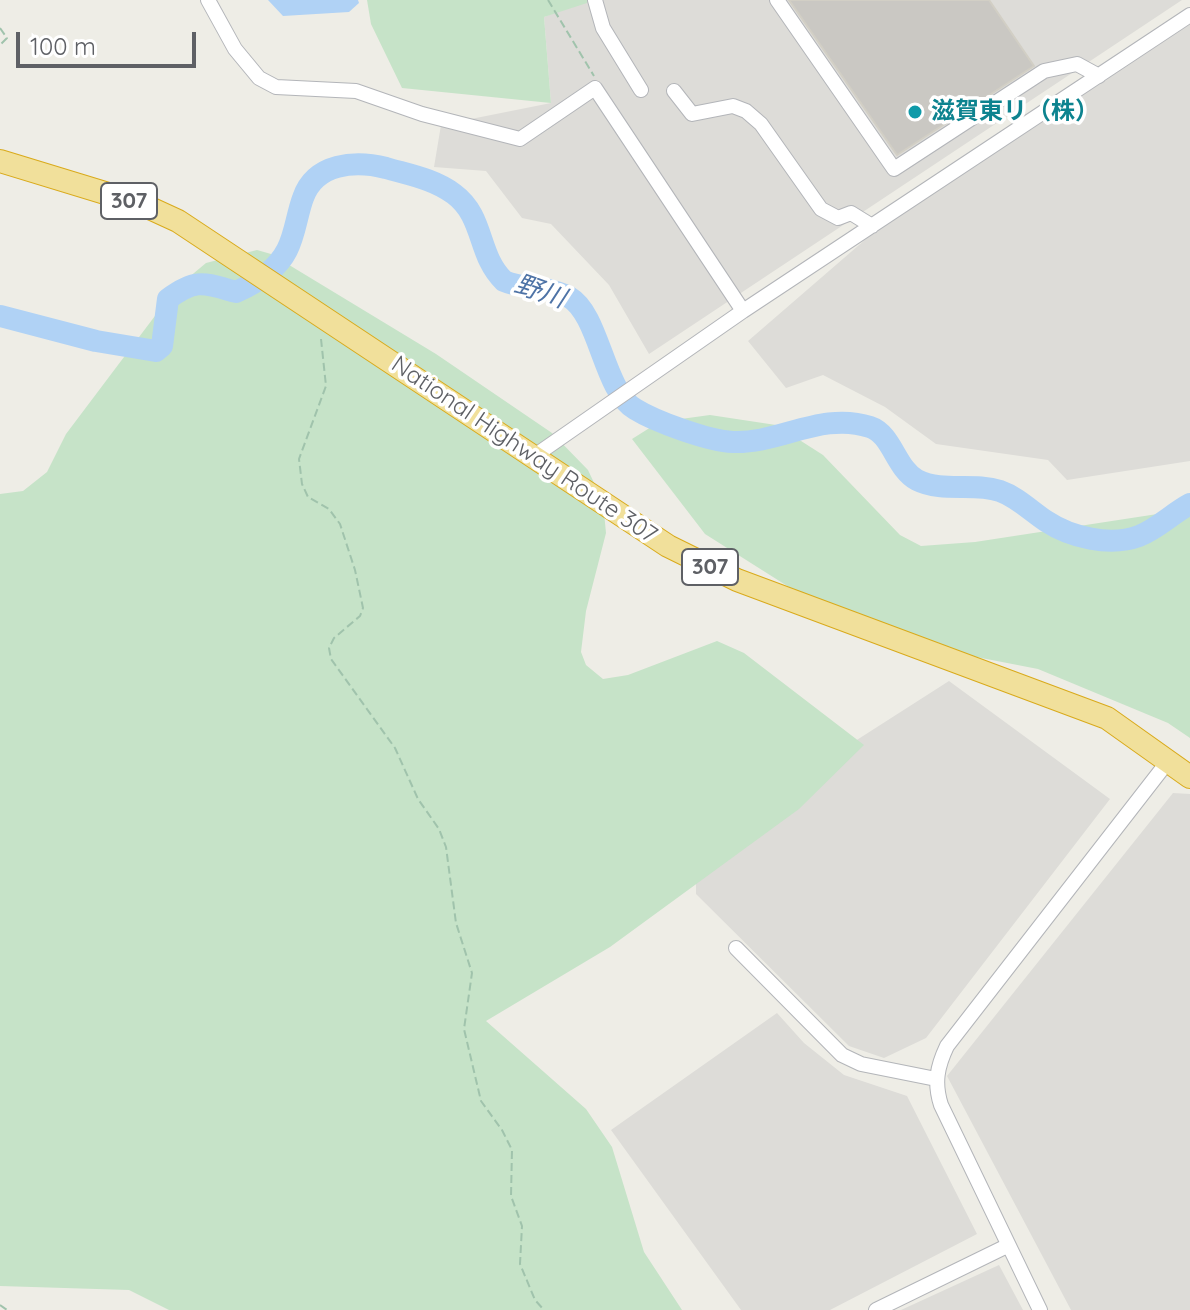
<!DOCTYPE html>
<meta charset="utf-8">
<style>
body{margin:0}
#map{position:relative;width:1190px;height:1310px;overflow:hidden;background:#eeede6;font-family:Quicksand,sans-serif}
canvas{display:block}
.scale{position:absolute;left:16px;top:32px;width:180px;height:36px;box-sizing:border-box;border:4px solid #5e6065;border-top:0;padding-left:10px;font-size:24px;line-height:28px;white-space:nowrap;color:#5e6065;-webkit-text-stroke:6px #fff;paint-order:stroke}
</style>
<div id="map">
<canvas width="1190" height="1310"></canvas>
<div class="scale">100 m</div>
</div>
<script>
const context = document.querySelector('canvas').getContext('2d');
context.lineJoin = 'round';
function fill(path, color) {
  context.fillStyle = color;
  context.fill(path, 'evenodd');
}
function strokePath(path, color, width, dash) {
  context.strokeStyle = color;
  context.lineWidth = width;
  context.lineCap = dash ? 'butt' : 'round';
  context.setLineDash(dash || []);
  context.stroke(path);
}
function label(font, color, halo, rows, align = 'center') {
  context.font = font + ' Quicksand,"Noto Sans JP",sans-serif';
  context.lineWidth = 7;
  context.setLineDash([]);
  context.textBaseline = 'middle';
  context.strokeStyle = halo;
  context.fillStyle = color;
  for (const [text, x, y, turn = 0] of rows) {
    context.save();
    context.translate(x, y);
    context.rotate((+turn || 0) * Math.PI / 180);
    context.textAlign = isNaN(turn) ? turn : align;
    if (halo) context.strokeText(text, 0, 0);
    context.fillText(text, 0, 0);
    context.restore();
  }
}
fill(new Path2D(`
 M587 0H1182L649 354 609 285 551 224 522 218 486 171 434 167 441 125 551 103 544 17Z
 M1190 24V461L1067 480 1048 460 936 444 885 407 823 375 786 388 748 341 881 226Z
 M949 681 1110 799 926 1038 884 1058 849 1046 696 894V870L813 768Z
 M1173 793 1190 794V1310H1071L947 1076Z
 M777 1013 804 1043 844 1075 907 1096 977 1234 830 1310H741L611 1130Z
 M999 1265 1023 1310H901Z`), '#dddcd8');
fill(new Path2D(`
 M367 0H587V3L544 17 551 103 402 88 371 24Z
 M257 250 271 254 436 354 552 433 588 470 603 502 606 533 586 611 581 652 586 665 603 679 628 675 717 641 744 653 864 745 799 809 610 947 486 1021 586 1109 612 1147 644 1252 682 1310H169L129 1290 0 1286V494L23 491 47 472 66 434 176 288 206 263Z
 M710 415 776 425 823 455 900 535 921 546 975 542 1190 509V738L1168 723 1038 669 961 654 811 601 705 534 632 439 659 422Z`), '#c6e3c8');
fill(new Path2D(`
 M268 0H358L359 3 349 12 283 16Z`), '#b0d2f5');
strokePath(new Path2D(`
 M0 316 96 341 156 351 162 346 168 299C196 278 204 283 236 292 256 283 277 270 287 250 295 235 297 214 303 198 315 163 355 160 386 168 410 175 434 179 454 194 485 217 477 255 504 281 524 290 550 286 569 297 600 315 603 390 635 409 656 422 709 441 733 442 779 444 822 411 870 427 892 434 896 469 917 480 943 493 973 482 1000 491 1017 497 1031 511 1046 521 1070 537 1110 547 1139 536 1157 529 1173 513 1190 504`), '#b0d2f5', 22);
const building = new Path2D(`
 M789 0H989L1034 66 897 155Z`);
fill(building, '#cac8c3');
strokePath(building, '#d2cfc5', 2);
const minor = new Path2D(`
 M208 0 235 49 259 78 276 87 356 91 422 114 520 139 595 88 743 311
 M595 0 603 28 641 90
 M777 0 894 169 1044 71 1077 64 1099 76
 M674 91 692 114 733 106 746 111 761 124 821 209 838 218 851 213 872 226
 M533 457 743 311 1190 15
 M736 948 842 1055 861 1064 936 1079
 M876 1310 1007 1246
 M1040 1310 941 1105C934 1083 937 1067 947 1046L1169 760`);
const highway = new Path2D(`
 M0 161 141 204 178 221 668 546 737 580 1107 718 1190 777`);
strokePath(minor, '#b3b5b9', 16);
strokePath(highway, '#d9aa1b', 24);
strokePath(new Path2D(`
 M548 0 594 76
 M0 28 7 38 0 45
 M321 339 326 386 299 459 302 484 308 497 329 509 340 524 355 570 363 608 360 616 334 638 329 648 331 659 395 748 418 799 439 829 446 847 456 923 472 973 464 1029 481 1101 502 1130 512 1150 511 1196 522 1226 520 1264 535 1300 544 1310
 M0 1305 7 1310`), '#a0c3ac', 2, [8, 4]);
strokePath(minor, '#fff', 14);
strokePath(highway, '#f1e09b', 22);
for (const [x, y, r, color] of [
 [915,112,8,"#0f9aa8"]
]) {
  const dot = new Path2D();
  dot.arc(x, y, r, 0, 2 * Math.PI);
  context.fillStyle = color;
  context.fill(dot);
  strokePath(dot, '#fff', 3);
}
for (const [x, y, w] of [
 [129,201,56],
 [710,567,56]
]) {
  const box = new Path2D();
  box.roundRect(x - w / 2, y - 18, w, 36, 6);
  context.fillStyle = '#fff';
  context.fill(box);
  strokePath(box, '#5e6065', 2);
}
label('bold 22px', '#5e6065', null, [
 ["307",129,201],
 ["307",710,567]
]);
label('bold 24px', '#0d838f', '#fff', [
 ["滋賀東リ（株）",931,112]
], 'left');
label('24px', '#5e6065', '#fff', [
 ["National Highway Route 307",524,450,34]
]);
label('italic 26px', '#4e73a6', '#fff', [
 ["野川",540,292,19]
]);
</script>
